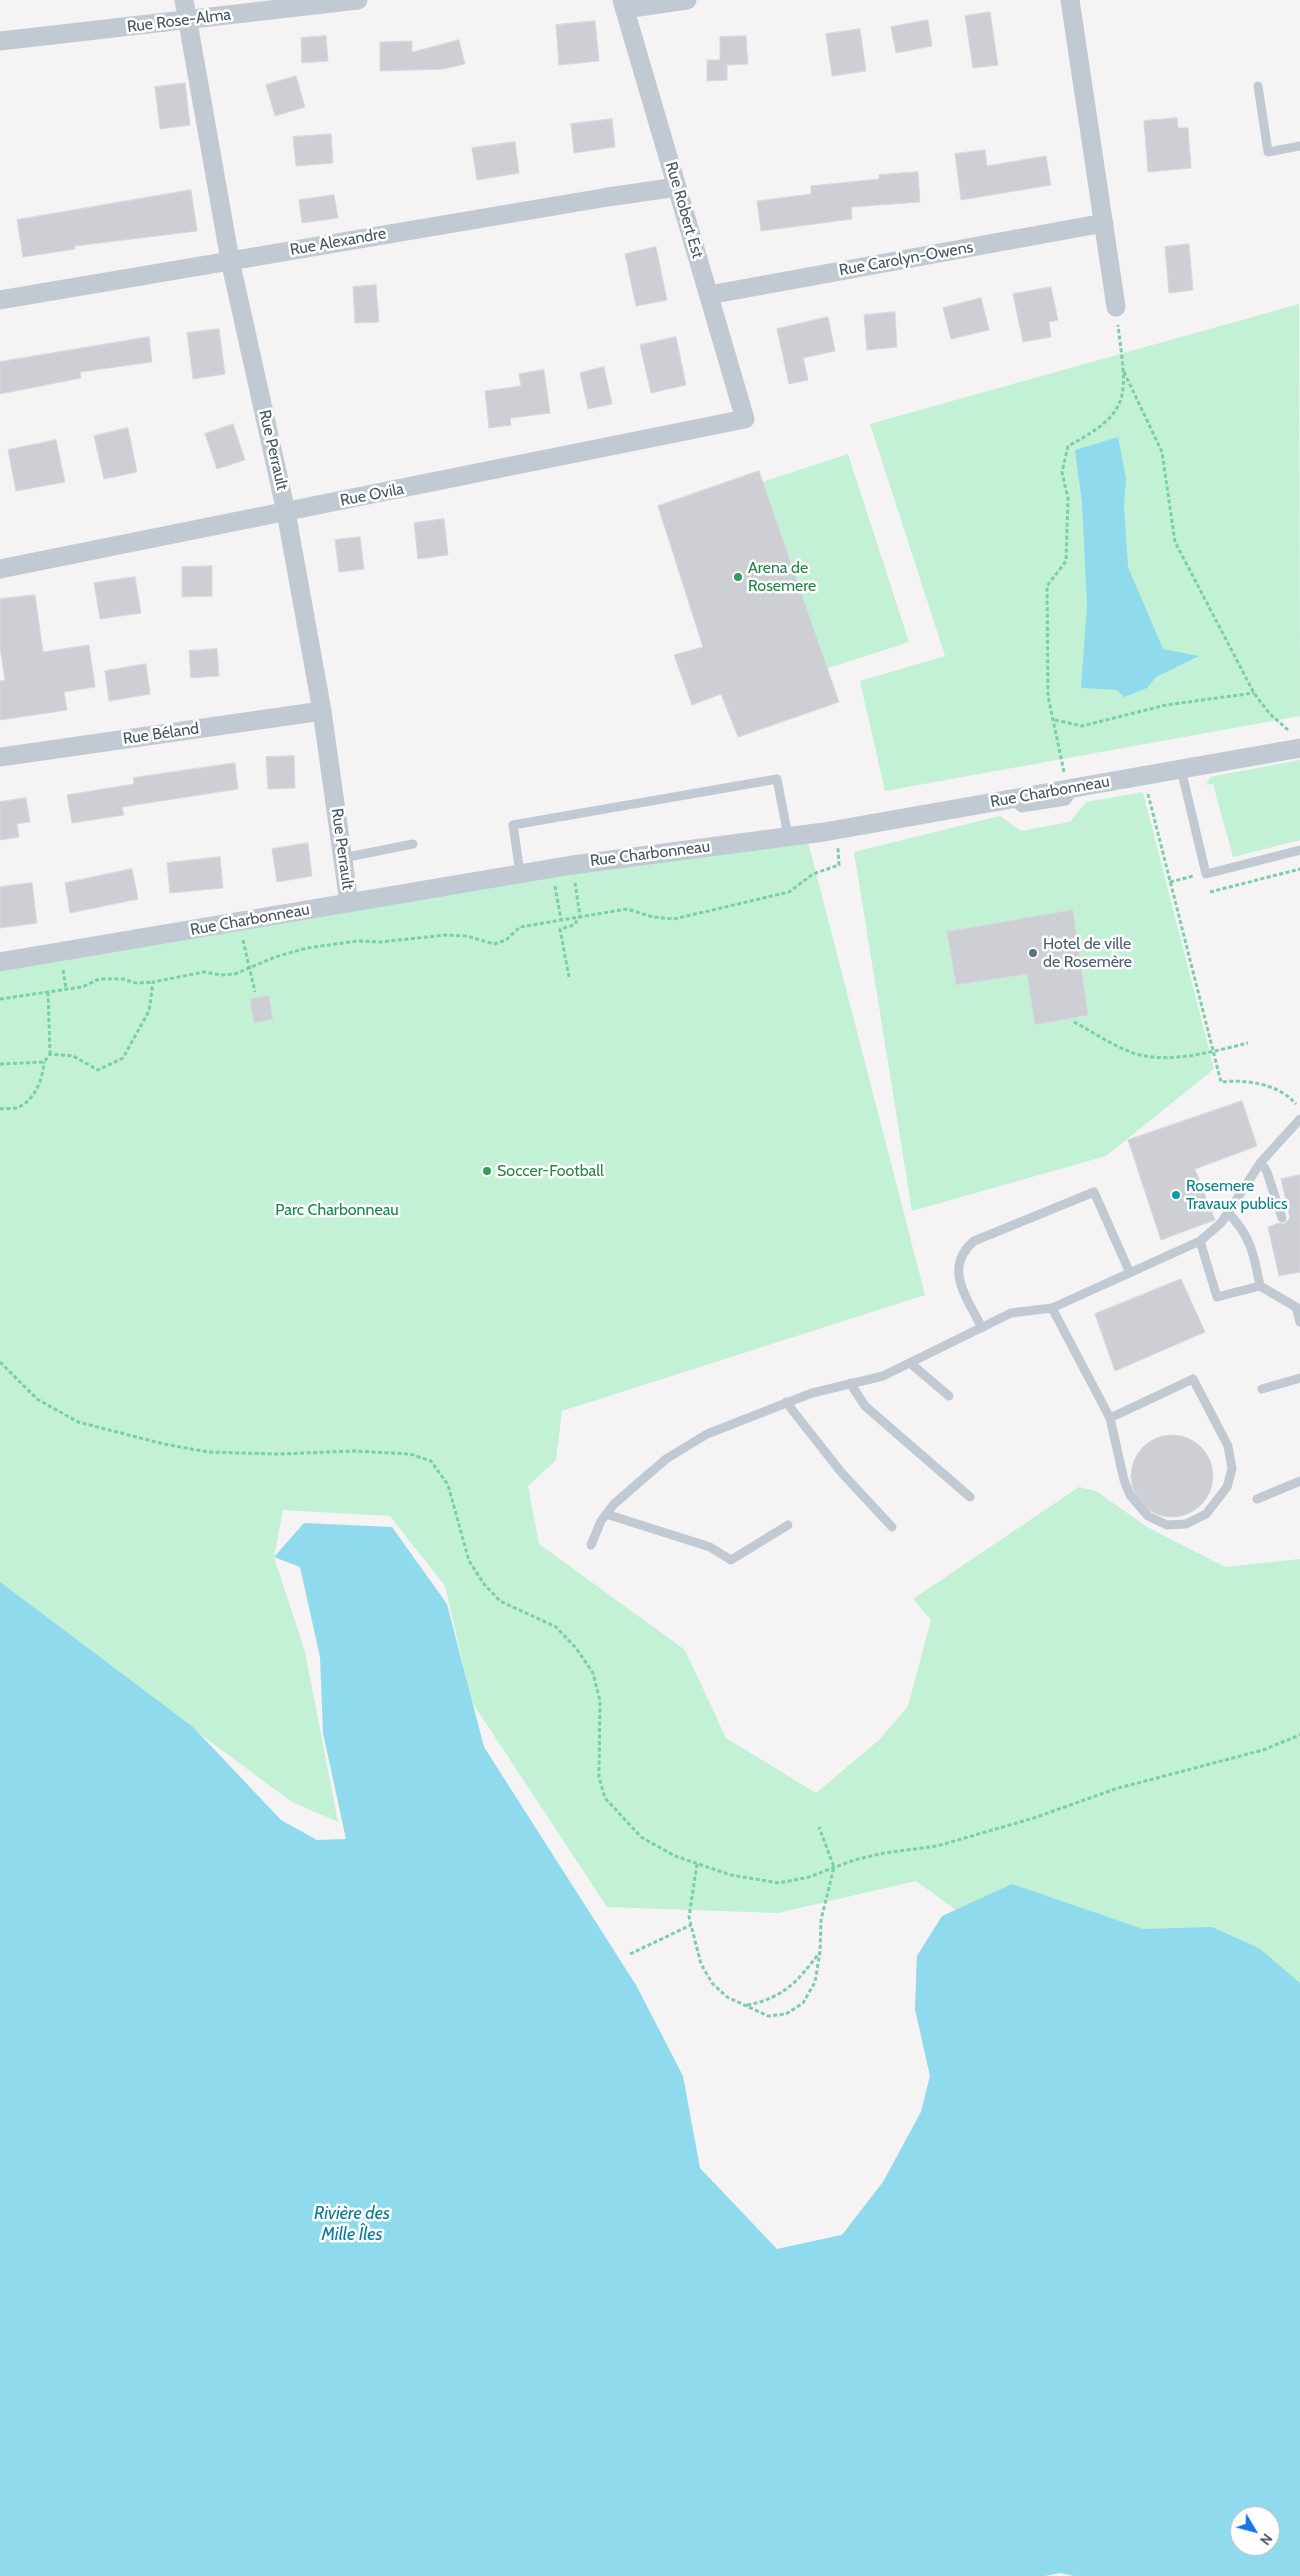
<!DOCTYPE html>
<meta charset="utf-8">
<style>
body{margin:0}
#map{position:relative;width:1300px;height:2576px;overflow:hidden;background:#f5f3f3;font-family:Cabin,sans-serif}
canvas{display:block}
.north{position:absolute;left:1230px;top:2506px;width:50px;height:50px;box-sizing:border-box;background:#fff;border:1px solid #b7bbc0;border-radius:50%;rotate:127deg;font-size:14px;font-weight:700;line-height:20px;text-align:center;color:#4a5661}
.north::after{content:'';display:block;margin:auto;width:18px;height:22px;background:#1a73e8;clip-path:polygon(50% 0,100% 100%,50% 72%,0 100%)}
</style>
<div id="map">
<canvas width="1300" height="2576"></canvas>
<div class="north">N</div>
</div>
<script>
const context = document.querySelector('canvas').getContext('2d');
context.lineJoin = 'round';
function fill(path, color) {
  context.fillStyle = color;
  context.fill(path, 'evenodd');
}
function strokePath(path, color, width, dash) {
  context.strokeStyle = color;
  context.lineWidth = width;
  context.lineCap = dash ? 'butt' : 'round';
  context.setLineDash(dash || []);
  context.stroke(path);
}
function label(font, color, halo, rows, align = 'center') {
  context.font = font + ' Cabin,sans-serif';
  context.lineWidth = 5;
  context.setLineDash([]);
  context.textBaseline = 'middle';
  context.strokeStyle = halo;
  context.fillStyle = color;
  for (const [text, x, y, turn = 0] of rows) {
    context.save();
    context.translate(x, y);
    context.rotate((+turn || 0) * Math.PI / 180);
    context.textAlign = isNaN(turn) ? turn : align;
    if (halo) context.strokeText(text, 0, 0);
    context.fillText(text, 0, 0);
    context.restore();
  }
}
fill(new Path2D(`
 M1299 304 1300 716 885 791 860 681 945 656 870 424Z
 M848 454 909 642 810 674 750 486Z
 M1300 760V840L1233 857 1213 784 1206 785 1210 777 1215 776Z
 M1143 792 1214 1069 1106 1156 912 1211 854 852 1000 816 1021 831 1070 822 1086 802ZM1073 910 1088 1015 1035 1025 1027 974 957 985Z
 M806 834 925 1295 562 1411 556 1460 528 1486 539 1544 685 1650 726 1738 816 1793 879 1740 908 1706 931 1620 913 1599 1079 1487 1096 1491 1147 1527 1225 1567 1300 1559V2544L1270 2516 777 2249 842 2235 883 2182 921 2112 930 2076 915 2009 917 1956 956 1910 916 1881 778 1913 607 1907 472 1702 445 1586 390 1516 283 1510 274 1557 305 1652 338 1822 292 1802 47 1621 0 1597V962Z`), '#c3f1d5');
fill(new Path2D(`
 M1118 437 1126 478 1124 506 1128 567 1163 649 1199 656 1156 677 1147 688 1124 697 1117 690 1081 688 1087 605 1082 503 1075 450Z
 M304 1523 392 1527 447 1604 484 1747 636 1985 683 2076 700 2168 777 2249 842 2235 883 2182 921 2112 930 2076 915 2009 917 1956 942 1916 1012 1884 1143 1929 1212 1927 1259 1948 1300 1983V2576H1073L1061 2573 1045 2576H0V1582L193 1727 281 1820 317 1840 346 1839 323 1733 320 1657 300 1567 274 1557ZM1240 2516H1270V2546H1240Z`), '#90daee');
const building = new Path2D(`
 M990 12 998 65 973 68 965 16Z
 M928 20 932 46 896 53 891 27Z
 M595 21 599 61 559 65 556 25Z
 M860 29 866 71 832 76 826 34Z
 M326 36 328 61 302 63 301 38Z
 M746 36 748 64 727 65V80L707 81V60H720V37Z
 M459 40 465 64 444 69 380 71V42L412 41V52Z
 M296 76 305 107 275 116 266 85Z
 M185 83 190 125 160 129 155 87Z
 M1177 118 1178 128H1188L1191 168 1148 172 1144 121Z
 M612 119 615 147 574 153 571 124Z
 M331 134 333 163 296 166 293 137Z
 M515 142 519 173 477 180 472 148Z
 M985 150 987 166 1046 156 1051 185 961 200 955 154Z
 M918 172 920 202 851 207 852 219 761 231 757 201 811 194V186L879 179V175Z
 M191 190 197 231 75 246V249L23 257 17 220Z
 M334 195 338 218 302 223 299 200Z
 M1189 244 1193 290 1169 293 1165 247Z
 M656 247 667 300 636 306 625 254Z
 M376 285 379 322 355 323 353 287Z
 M1051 287 1058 320 1049 322 1051 337 1023 342 1013 294Z
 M981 298 989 330 951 339 943 308Z
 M895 312 897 347 867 350 864 315Z
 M828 317 835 351 803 358 808 380 789 384 777 329Z
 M219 329 225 374 193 379 187 333Z
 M149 337 152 362 80 372 81 378 0 394V362Z
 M676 337 686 385 651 393 640 345Z
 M604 367 612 404 588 409 580 373Z
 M544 370 550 413 510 418 511 425 489 428 485 391 521 386 519 374Z
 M233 424 245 460 217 469 205 434Z
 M128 428 137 472 104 479 94 436Z
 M56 440 65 482 16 491 8 450Z
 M759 471 839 702 738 737 721 694 692 705 674 655 703 647 658 506Z
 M444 519 448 555 418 559 414 523Z
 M360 537 364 569 339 572 335 540Z
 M212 566V596L182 597V567Z
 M135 577 141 613 100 619 94 583Z
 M35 595 43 652 89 645 95 687 64 692 67 710 0 720V681L5 680 0 647V599Z
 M217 649 219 676 191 678 189 651Z
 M146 664 150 694 109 701 105 671Z
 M294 756 295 788 268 789 266 757Z
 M235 763 238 789 122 807 124 815 72 823 67 795 134 784 133 778Z
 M26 798 30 822 17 824 19 837 0 840V802Z
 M308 843 312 876 277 882 272 849Z
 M220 857 223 888 170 893 167 863Z
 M132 869 138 899 70 913 65 883Z
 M32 883 37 923 0 928V887Z
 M1073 910 1088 1015 1035 1025 1027 974 956 985 947 932Z
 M269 996 273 1019 254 1023 250 999Z
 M1242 1101 1257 1146 1195 1169 1215 1220 1161 1240 1128 1140Z
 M1300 1175V1272L1279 1276 1268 1227 1279 1223 1284 1224 1290 1218 1281 1179Z
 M1181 1279 1205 1332 1115 1371 1095 1314Z
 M1131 1476a41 41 0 1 1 82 0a41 41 0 1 1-82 0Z`);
fill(building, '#cdcfd5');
strokePath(building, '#d7d9de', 1);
strokePath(new Path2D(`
 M1124 372 1162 452 1175 542 1254 693 1269 713 1288 730
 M1055 720 1082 726 1166 705 1254 693
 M1064 772 1048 696 1047 586 1066 561 1068 499 1062 472 1068 446C1135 411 1126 394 1118 325
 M1148 794 1221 1082C1246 1079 1279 1084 1296 1104
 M1170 882 1193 876
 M555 886 561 920
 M1210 892 1300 869
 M243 940 255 992
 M63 970 66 988
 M569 977 560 929 574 925 580 916 575 883
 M48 992 50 1054
 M0 999 82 987 99 979H123L136 983 153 982
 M1074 1022C1095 1033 1117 1049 1140 1055 1174 1063 1215 1051 1248 1043
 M0 1064 44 1062 50 1054 73 1056 98 1070 123 1058 149 1011 153 982 204 972 221 975 235 974 275 957 307 948 357 941 380 942 446 935 467 936 494 944 506 940 520 927 627 909 653 917 674 919 789 892 813 874 839 865 838 848
 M0 1109C5 1108 11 1109 16 1108 35 1102 43 1078 44 1062
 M0 1362 37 1399 78 1422 164 1444 208 1452 278 1454 354 1451 410 1454 431 1461 448 1485 469 1561 484 1584 500 1601 556 1627 576 1648 593 1673 600 1701 599 1777 605 1798 641 1837 675 1856 731 1875 779 1883 809 1877 854 1860 884 1853 937 1846 1034 1818 1115 1789 1263 1750 1300 1735
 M697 1864 689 1917 701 1964 712 1983 727 1997 768 2016 786 2014 803 2003 815 1982 820 1952 821 1920 834 1867 819 1827
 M630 1954 691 1925
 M747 2005C784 1998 798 1981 820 1952`), '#7ad0a6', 3, [4, 2.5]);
strokePath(new Path2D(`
 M1258 86 1268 152 1300 146
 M1181 769 1206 874 1300 850
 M1011 799 1021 808 1066 801 1075 789
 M343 858 413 844
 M520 873 513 825 777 779 788 836
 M1261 1162 1267 1172 1282 1218
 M1200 1241 1217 1297 1260 1286C1254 1255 1251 1236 1228 1213
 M1260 1286 1296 1307 1300 1322
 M1052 1308 1110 1418 1124 1480 1130 1495 1148 1516 1167 1525 1186 1524 1206 1514 1227 1487 1232 1469 1228 1446 1193 1379 1110 1418
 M982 1328C968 1299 942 1268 974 1241L1094 1192 1130 1273
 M910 1363 949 1396
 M850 1383 865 1406 970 1497
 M1262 1389 1300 1378
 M786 1402 841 1472 892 1527
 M1257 1499 1300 1481
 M606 1514 710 1547 731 1560 788 1525
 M591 1545 601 1521 614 1504 666 1459 707 1434 812 1393 883 1376 1011 1313 1052 1308 1200 1241 1221 1223 1261 1162 1300 1119`), '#c1cad2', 9);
strokePath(new Path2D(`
 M184 0 230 260 286 512 322 711 349 903
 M1070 0 1116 307
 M625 9 687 0
 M0 41 358 0
 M709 295 1104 223
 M0 300 608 197 677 187
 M0 569 745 419 622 0
 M0 757 322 711
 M0 962 572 865 824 832 1300 748`), '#c1cad2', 19);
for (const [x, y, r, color] of [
 [738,577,5,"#2e9e5b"],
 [1033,953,5,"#5c6f8a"],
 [487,1171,5,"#2e9e5b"],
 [1176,1195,5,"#0f9aa8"]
]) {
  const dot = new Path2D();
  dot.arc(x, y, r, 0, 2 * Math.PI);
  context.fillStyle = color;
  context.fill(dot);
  strokePath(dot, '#fff', 2);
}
label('16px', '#4a5661', '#fff', [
 ["Rue Rose-Alma",179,21,-7],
 ["Rue Robert Est",684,210,74],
 ["Rue Alexandre",338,242,-10],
 ["Rue Carolyn-Owens",906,259,-10],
 ["Rue Perrault",273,450,77],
 ["Rue Ovila",372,495,-11],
 ["Rue Béland",161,734,-8],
 ["Rue Charbonneau",1050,792,-10],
 ["Rue Perrault",342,849,82],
 ["Rue Charbonneau",650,854,-7],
 ["Rue Charbonneau",250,920,-10]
]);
label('16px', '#27864d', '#fff', [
 ["Arena de",748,568],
 ["Rosemere",748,586],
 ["Soccer-Football",497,1171]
], 'left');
label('16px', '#4e5e75', '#fff', [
 ["Hotel de ville",1043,944],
 ["de Rosemère",1043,962]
], 'left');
label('16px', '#0d838f', '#fff', [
 ["Rosemere",1186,1186],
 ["Travaux publics",1186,1204]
], 'left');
label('16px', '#17864f', '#fff', [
 ["Parc Charbonneau",337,1210]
]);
label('italic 18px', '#0c7c9b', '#fff', [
 ["Rivière des",352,2214],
 ["Mille Îles",352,2235]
]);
</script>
